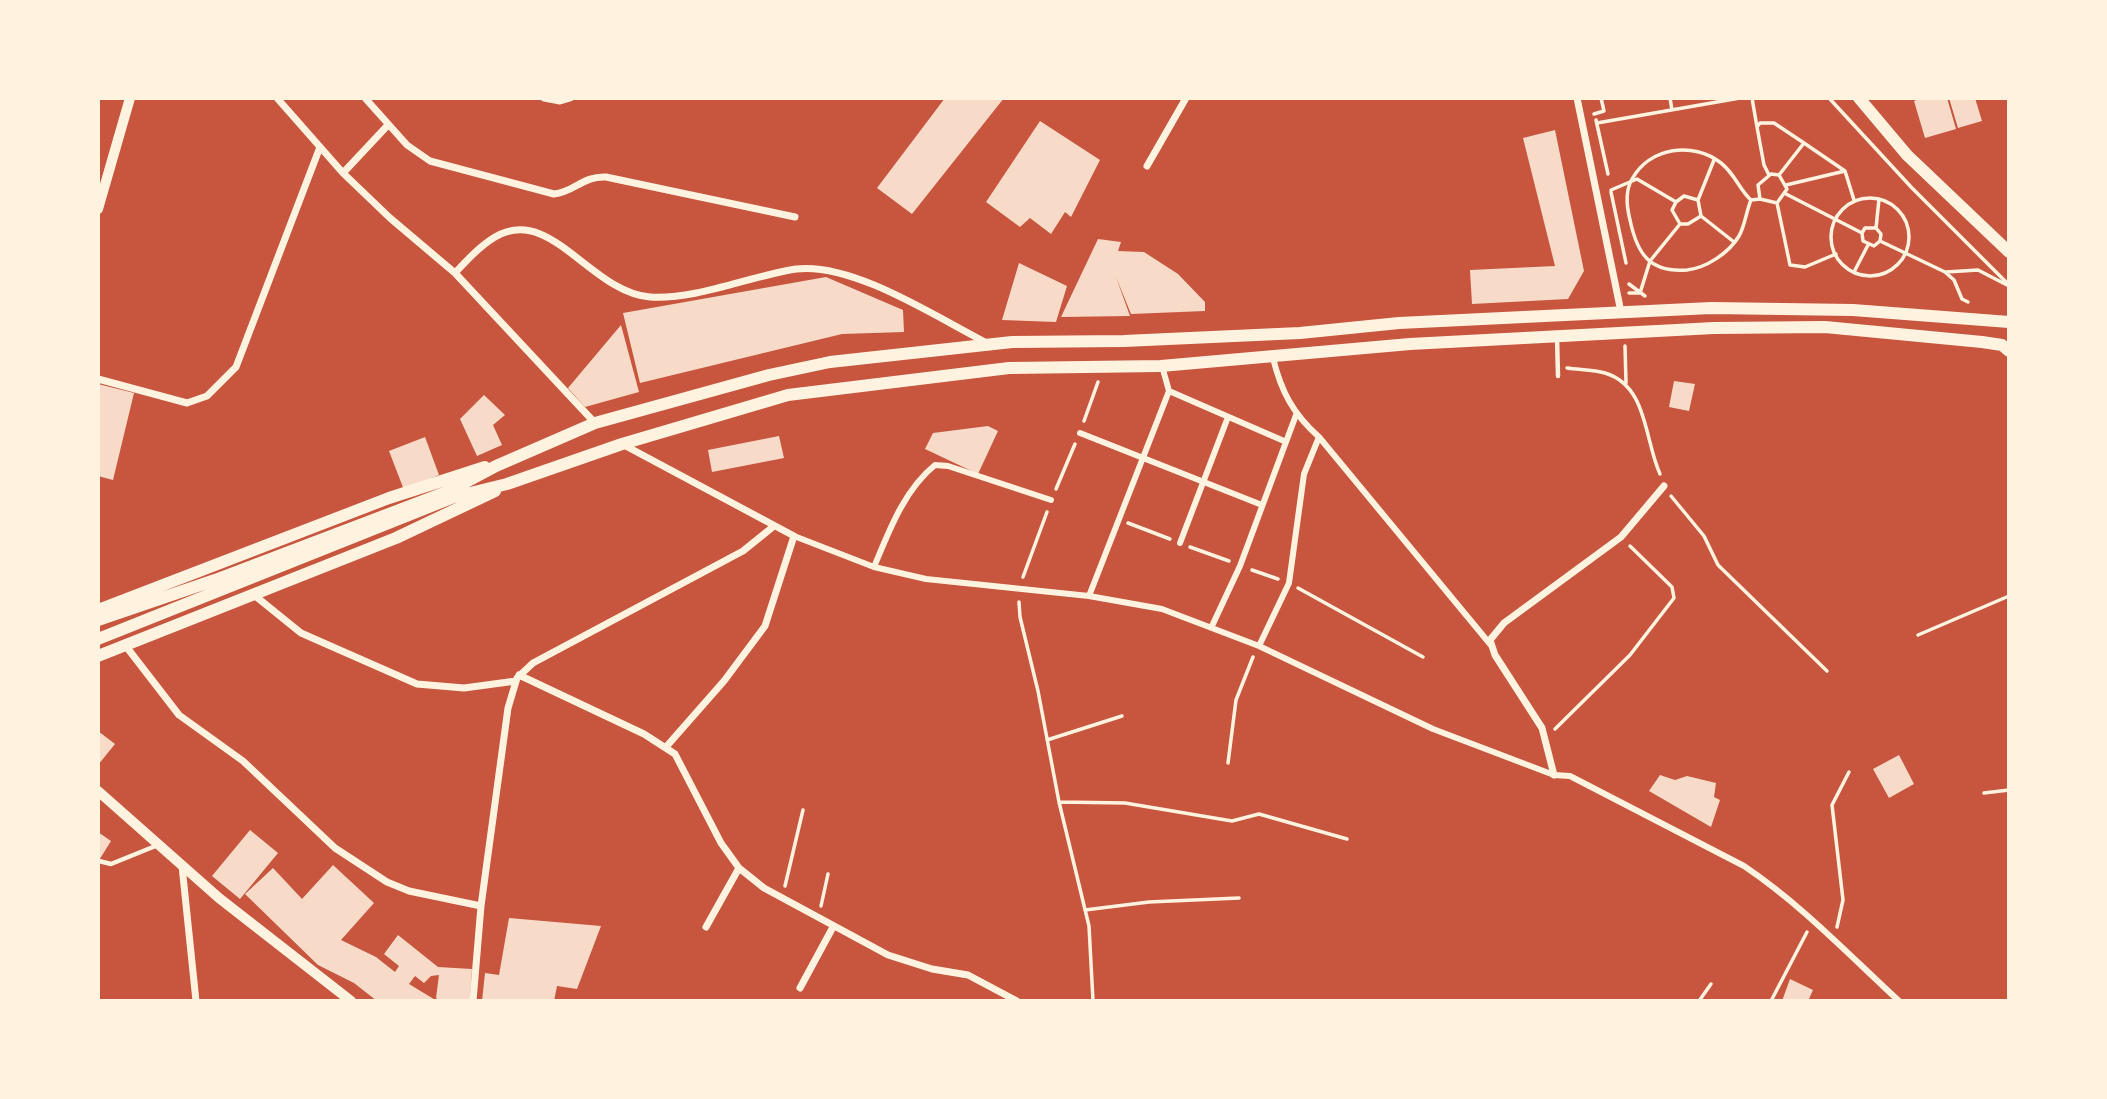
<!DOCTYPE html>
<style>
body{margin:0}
#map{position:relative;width:2107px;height:1099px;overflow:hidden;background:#c8553d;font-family:"Open Sans",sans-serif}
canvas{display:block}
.frame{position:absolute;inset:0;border:100px solid #fff3e0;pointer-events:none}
</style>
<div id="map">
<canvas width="2107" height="1099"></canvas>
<div class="frame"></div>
</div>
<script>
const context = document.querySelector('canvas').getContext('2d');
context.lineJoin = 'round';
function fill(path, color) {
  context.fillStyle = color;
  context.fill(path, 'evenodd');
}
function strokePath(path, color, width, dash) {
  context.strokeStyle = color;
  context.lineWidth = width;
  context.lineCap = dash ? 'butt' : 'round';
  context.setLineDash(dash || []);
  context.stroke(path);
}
fill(new Path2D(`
 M945 98H1004L912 214 877 188Z
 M1922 98H1947L1956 129 1925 138 1914 101Z
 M1949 98H1975L1982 121 1958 128Z
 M1040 121 1100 160 1071 217 1065 212 1051 234 1030 218 1020 227 986 202Z
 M1555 130 1584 271 1568 299 1472 304 1470 270 1555 266 1523 138Z
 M1098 239 1121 242 1118 251 1144 252 1178 274 1205 302V311L1131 314 1116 277 1130 316 1061 317Z
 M1019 263 1067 286 1056 322 1002 320Z
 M826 277 903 310 904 332 842 334 640 383 623 313Z
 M621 325 639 392 585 407 568 388Z
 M1674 381 1695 384 1689 411 1669 407Z
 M98 384 134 393 113 480 98 476Z
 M484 395 505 415 493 425 502 445 477 456 460 419Z
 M988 426 998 431 978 474 925 449 933 433Z
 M779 436 784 458 712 472 708 450Z
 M425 437 439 475 404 490 389 451Z
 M98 731 115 744 98 765Z
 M1899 755 1914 784 1889 798 1873 769Z
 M1660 775 1675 780 1687 776 1716 783 1714 797 1720 800 1711 827 1649 791Z
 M250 830 278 853 240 899 212 876Z
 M98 832 111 841 98 862Z
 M333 865 374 903 341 940 376 957 395 972 399 966 384 954 398 935 438 967 472 969 470 1001H440L436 998 439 975 431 976 424 983 415 976 409 984 437 1001H377L354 983 318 965 245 894 273 868 302 899Z
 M509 918 601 926 577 989 557 986 554 1001H482L485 973 499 975Z
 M1790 979 1813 990 1808 1001H1782Z`), '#f7dbc8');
strokePath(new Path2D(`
 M1670 98 1672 110
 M1752 98 1757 127
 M1829 98 1912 188 2009 285
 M1594 114 1604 111 1601 98
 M1596 120 1608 174
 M1597 123 1740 98
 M1769 175 1764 165 1757 127 1760 123H1774L1804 143
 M1779 175 1804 143 1845 171
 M1786 185 1845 171 1854 200
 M1611 190 1637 179 1676 202
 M1611 192 1626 263
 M1786 194 1862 233
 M1831 237a39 39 0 1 1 78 0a39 39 0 1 1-78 0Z
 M1698 200 1714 160
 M1751 200C1739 189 1735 174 1721 163 1693 141 1650 147 1632 179 1625 191 1627 208 1630 220 1637 253 1649 273 1687 270 1706 268 1729 253 1739 236 1745 226 1746 212 1751 200L1760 199
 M1777 203 1760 199 1758 185 1771 174 1779 175 1787 189 1777 203 1790 265 1805 267 1836 254
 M1701 216 1688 224H1680L1672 210 1676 202 1684 196 1698 200 1701 216 1734 242
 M1876 228 1879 199
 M1880 241 1874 246 1863 241 1862 233 1865 228H1876L1881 234 1880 241 1945 272 1954 280 1962 299 1968 302
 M1854 272 1868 245
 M1946 272 1978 270 2007 285
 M1629 284 1645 296
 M1629 293H1640L1650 261 1680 224
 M1625 346 1626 383
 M1567 368C1579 370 1593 369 1605 373 1648 386 1644 439 1660 474
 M1084 421 1098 382
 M1056 489 1075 444
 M1671 496 1704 536 1718 565 1827 671
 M1128 523 1170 539
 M1190 547 1229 561
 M1252 570 1278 579
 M1023 577 1047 512
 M1298 588 1423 657
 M1019 602 1020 617 1038 691 1059 802 1089 926 1093 1001
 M1918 635 2009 596
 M1555 729 1630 655 1674 598 1672 587 1630 546
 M1047 740 1122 716
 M1228 763 1236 700 1253 657
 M1984 793 2009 790
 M1059 802 1125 803 1232 821 1259 814 1347 839
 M785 886 803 810
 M821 906 828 874
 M1085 910 1149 902 1239 898
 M1837 927 1843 900 1832 805 1849 772
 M1699 1001 1711 984
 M1771 1001 1807 932`), '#fff3e0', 3.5);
strokePath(new Path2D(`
 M1557 337 1558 376
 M99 861 111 864 158 845`), '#fff3e0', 4.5);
strokePath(new Path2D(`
 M1273 358C1281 391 1293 414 1319 437L1490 644
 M1162 366 1169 391 1284 441
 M1080 433 1262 505
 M794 536 874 567 926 579 1089 596 1162 609 1259 646 1433 729 1554 775 1570 776 1744 866C1802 905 1848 954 1899 1001
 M1180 543 1228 417
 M874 567C889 531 904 490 935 465L948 466 1051 500
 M1089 596 1169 391
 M1212 626 1240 566 1296 415
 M1259 646 1289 583 1304 474 1319 437`), '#fff3e0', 6);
strokePath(new Path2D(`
 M277 98 343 173 390 218 455 273 595 423
 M365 98 407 145 430 161 554 194C575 192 582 176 606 177L795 217
 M544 98 560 101 570 98
 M1577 98 1621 312
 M1147 166 1186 98
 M343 173 388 125
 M455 273C467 260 480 246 495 237 550 204 590 292 650 297 696 300 750 276 796 269 853 262 936 317 987 343
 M98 379 187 403 207 396 236 367 320 147
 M622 444 794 536 765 626 724 681 666 747
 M254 595 301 633 417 684 464 688 516 681
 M125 645 179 715 243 761 335 848 387 882 409 891 481 906
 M519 675 644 734 675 754 721 843 739 868 764 888 888 955 932 969 968 975 1017 1001
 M1554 775 1542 728 1495 655 1490 640 1504 623 1621 537 1664 486
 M182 866 196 1001
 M706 927 739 868
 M800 988 833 927
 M473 1001 481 906 508 708 517 678 533 663 743 551 774 526`), '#fff3e0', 7);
strokePath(new Path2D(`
 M98 209 130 98
 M98 791 219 898 351 1001`), '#fff3e0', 10);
strokePath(new Path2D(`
 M1859 98 1907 155 2009 252
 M98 610 389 498 485 467
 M98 620 215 580 449 491 496 466 595 423 769 375 830 362 1012 342 1124 341 1300 333 1399 323 1711 308 1853 310 2009 322
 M98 639 454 497 507 484 622 444 788 395 1009 368 1161 366 1410 344 1714 328 1825 327 1982 342 2002 345 2009 351
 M98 656 396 538 495 491`), '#fff3e0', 12);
</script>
